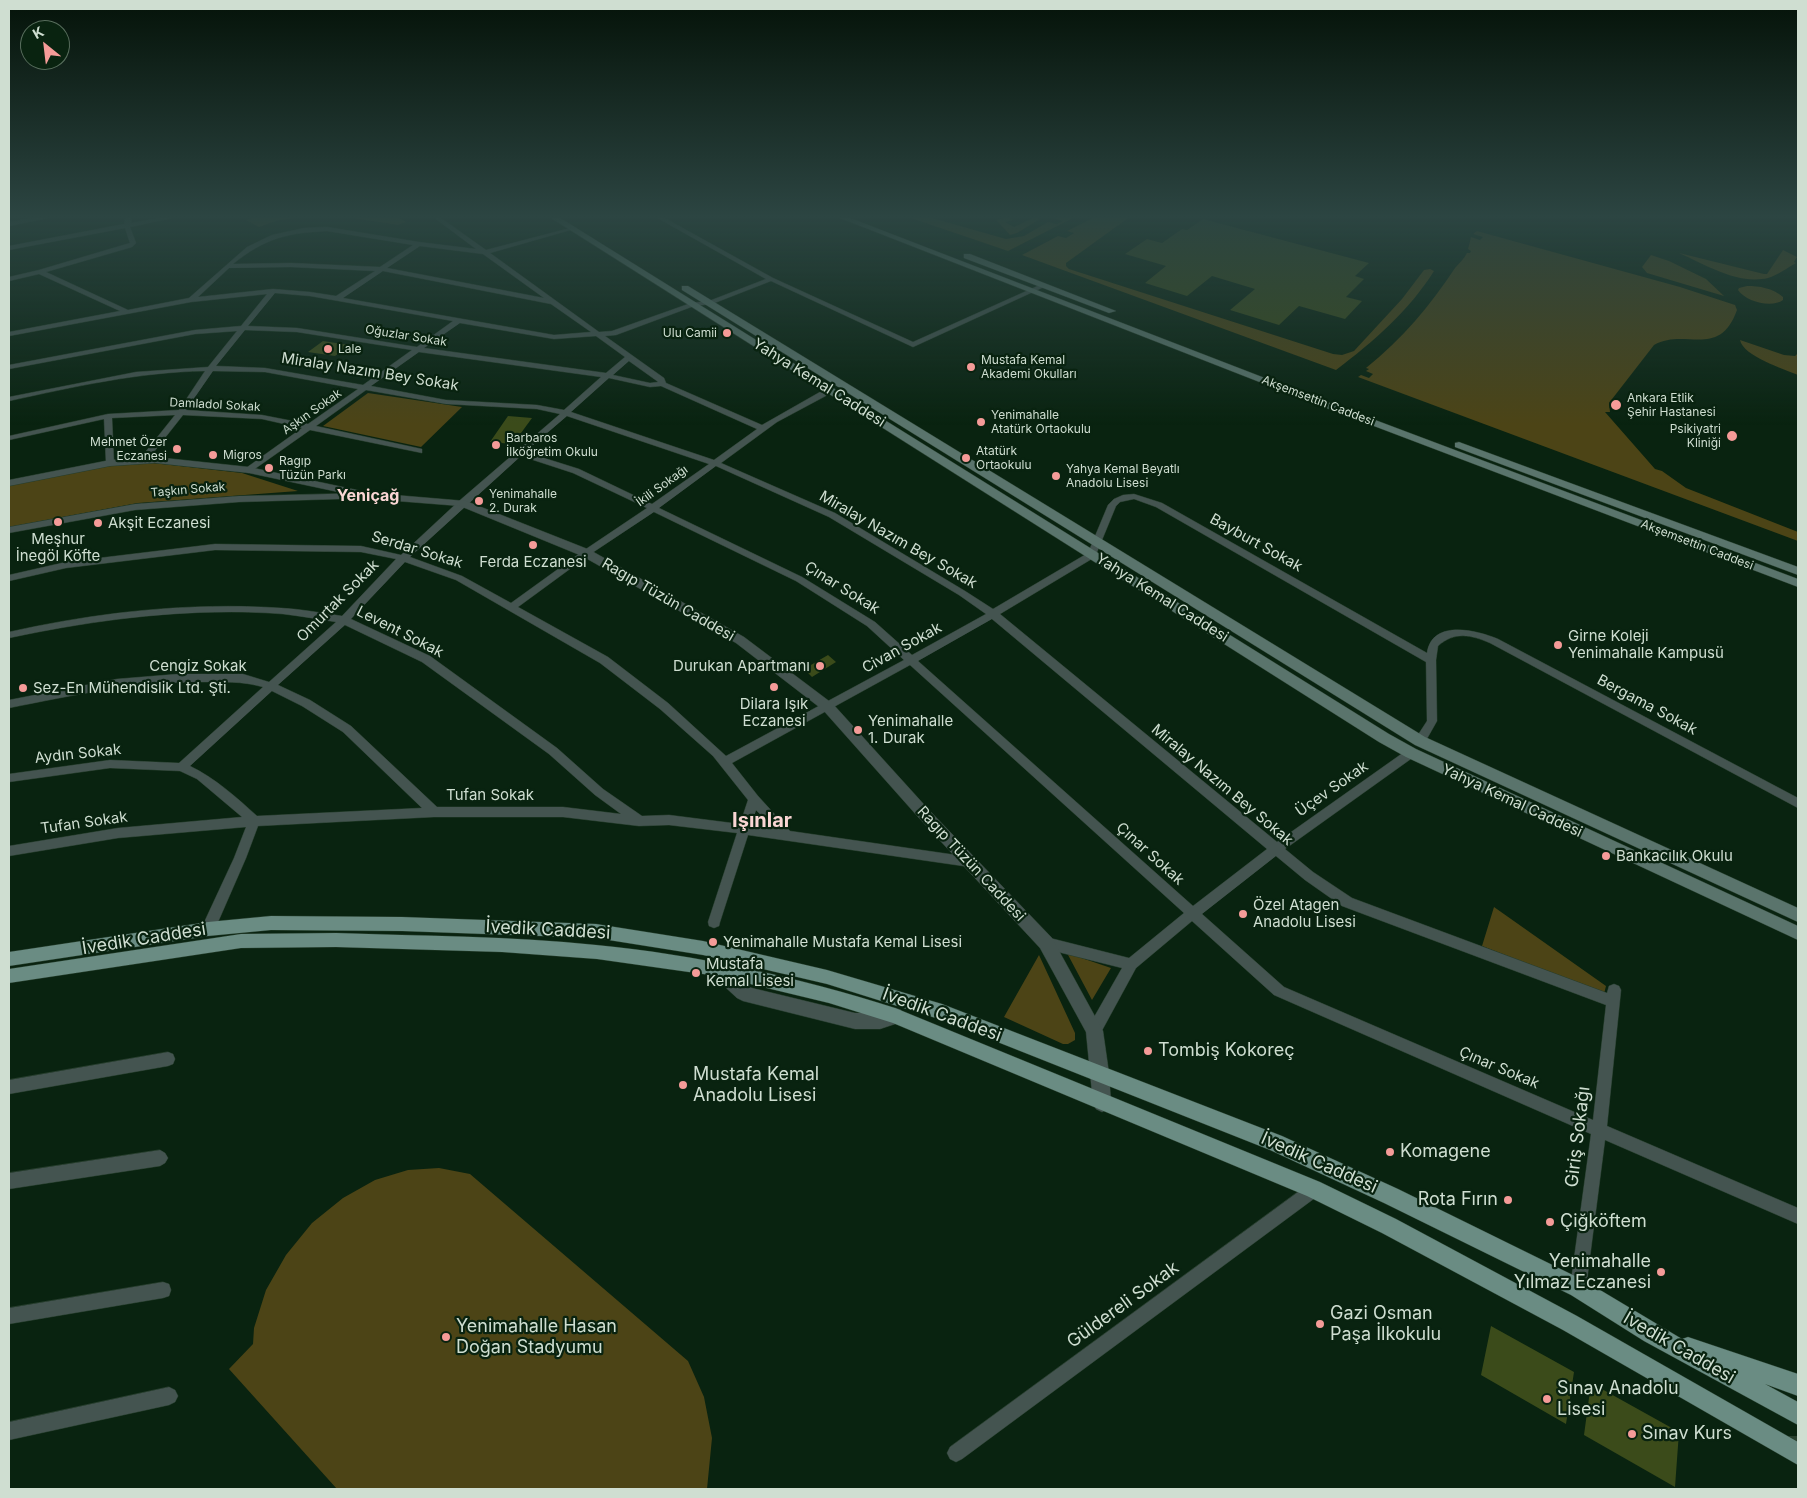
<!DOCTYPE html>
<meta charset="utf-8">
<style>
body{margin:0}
#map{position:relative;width:1807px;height:1498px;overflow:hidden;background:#092310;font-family:Inter,sans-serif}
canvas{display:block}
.frame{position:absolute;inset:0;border:10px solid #cfded1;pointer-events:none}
.north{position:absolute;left:20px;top:20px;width:50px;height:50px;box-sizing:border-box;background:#092310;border:1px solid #586e5d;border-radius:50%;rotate:331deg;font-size:14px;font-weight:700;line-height:20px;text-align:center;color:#cfded1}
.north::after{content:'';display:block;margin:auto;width:18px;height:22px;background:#f59b98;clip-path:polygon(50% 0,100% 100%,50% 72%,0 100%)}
</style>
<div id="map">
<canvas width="1807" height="1498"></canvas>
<div class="frame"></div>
<div class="north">K</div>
</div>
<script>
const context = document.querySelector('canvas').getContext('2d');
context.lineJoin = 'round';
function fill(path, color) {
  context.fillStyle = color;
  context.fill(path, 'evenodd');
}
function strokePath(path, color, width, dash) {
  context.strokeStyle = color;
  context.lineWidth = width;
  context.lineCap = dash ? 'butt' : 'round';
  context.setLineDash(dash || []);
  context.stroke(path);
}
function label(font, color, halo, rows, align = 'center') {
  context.font = font + ' Inter,sans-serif';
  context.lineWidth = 4.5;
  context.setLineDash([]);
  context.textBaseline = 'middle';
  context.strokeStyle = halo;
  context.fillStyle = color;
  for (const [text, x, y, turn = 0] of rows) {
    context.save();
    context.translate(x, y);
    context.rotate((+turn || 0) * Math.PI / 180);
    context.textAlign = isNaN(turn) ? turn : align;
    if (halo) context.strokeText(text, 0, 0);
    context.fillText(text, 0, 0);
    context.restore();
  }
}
fill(new Path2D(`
 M257 216H316L279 220 259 227 246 220Z
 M340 216H396L406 222 398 225Z
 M905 216H925L1006 239 1024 236 1048 222 1057 224 1063 221 1053 218 1057 216H1077L1008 251Z
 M1097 216H1131L1066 263V266L1069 269 1333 354 1342 355 1354 351 1402 299 1424 270 1430 269 1434 271C1409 311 1373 342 1336 370L1022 255 1058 236 1066 238 1074 233 1067 231Z
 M1008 217 1013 220 1005 222 1014 227 1035 217 1040 219 1017 233 1010 235 996 220Z
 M1477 231 1680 287 1735 305 1737 310C1719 360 1685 327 1654 345L1609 403 1610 412H1605L1655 469 1662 471 1686 488 1798 532V541L1358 377 1361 375 1369 378 1373 374 1366 371 1369 369 1366 368C1402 339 1430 306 1455 268 1459 263 1464 259 1467 253H1470L1471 251 1468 249 1471 237 1480 240 1483 237 1473 234Z
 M1783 250 1797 257 1794 262 1796 263C1787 268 1778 275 1768 278 1738 285 1706 265 1679 253L1764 274H1767Z
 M1651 255 1669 261 1706 279 1724 296 1647 273 1642 267Z
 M1747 286C1759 286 1773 288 1783 297V300C1772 308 1746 302 1738 290L1739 288Z
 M1740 340 1784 355 1795 356 1798 353V375C1784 369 1743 356 1740 340Z
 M368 393 462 407 421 447 323 426Z
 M153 463 242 473 298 491 138 503 9 527V484L107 465Z
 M1494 907 1606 986 1604 994 1482 946Z
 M1067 953 1111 968 1092 1000Z
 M1039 955 1075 1033V1040L1068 1044H1063L1004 1017Z
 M439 1168 470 1174 688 1361 704 1397 712 1438 707 1489H337L229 1369 253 1344 254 1328 266 1290 286 1255 312 1223 343 1198 375 1180 408 1170Z`), '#4c4416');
fill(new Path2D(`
 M1203 219 1369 263 1355 276 1364 279 1346 297 1362 301 1345 319 1299 306 1279 325 1230 310 1255 289 1212 276 1187 296 1145 283 1166 266 1125 254 1147 239 1162 243 1182 229 1187 230Z
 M323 341 349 345 335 356 308 352Z
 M508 416 532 418 513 444 490 442Z
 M828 655 836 662 812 677 804 669Z
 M1491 1326 1574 1372 1566 1424 1481 1375Z
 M1591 1383 1679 1432 1675 1487 1584 1435Z`), '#3b4b1a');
strokePath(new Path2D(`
 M1798 1436V1466`), '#273f2d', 21, [21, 10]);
const minor = new Path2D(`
 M46 216H58L9 226V222Z
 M126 216H132L131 223 171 216H182L130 227 136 243 132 247 46 272 128 310 189 298 247 247 272 235 304 228 327 227 419 242 476 249 432 216H438L486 250 574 227V229L490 253 599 332 612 331 691 303 709 301 766 279 654 216H661L773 278 913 342 1042 284H1046V286L913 347 771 281 712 304 694 306 616 335 605 336 664 378 666 383 762 425 827 388H833V392L777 422 721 463 835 513 965 591 993 609 1088 553 1108 505 1114 499 1123 495 1134 494 1162 503 1427 653C1432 619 1476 630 1498 639L1798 798V808L1490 643C1471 635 1455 631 1438 646L1436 660 1437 721 1424 744H1416L1414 741 1427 721 1426 662 1156 507 1134 499 1120 502 1116 506 1095 557 1000 614 1277 842 1407 750H1415L1417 753 1415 756 1285 849 1313 872 1352 898 1607 993 1609 986 1614 984 1619 986 1621 990 1607 1126 1798 1208V1224L1605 1140 1586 1288 1584 1294 1578 1296 1572 1294 1570 1288 1591 1134 1274 995 1192 921 1136 968 1099 1036 1094 1038 1089 1036 1087 1031 1089 1026 1122 968 1046 949 1041 947 1039 943 1041 939 1046 937 1129 958 1184 913 910 665 732 763 758 796 790 831 970 857 974 858 976 862 974 866 970 867 748 835 720 922 719 926 714 928 709 926 708 922 737 833 669 825 639 826 563 817H434L258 826 246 858 215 929 213 933 208 935 203 933 201 929 234 858 246 827 118 838 9 856V846L118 828 242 817 197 779 180 771 110 768 9 782V774L110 760 179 763 263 687C241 681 224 682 202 682 135 682 74 695 9 708V700L117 679 178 674H243L269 682 336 622C318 619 300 616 283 614 192 607 98 619 9 638V632C98 612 190 602 281 608 301 609 322 613 342 616L396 559 361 552 215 550 66 568 9 581V575L66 562 215 544 361 546 401 555 459 501 560 414 537 409 446 404 366 390 316 426 422 449V453L310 430 249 473 246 472V468L302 428 262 419 183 415 146 462 143 463 139 460 175 415 112 418 114 463 110 466 106 463 104 419 9 440V436L108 414 179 410 205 371C139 372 73 387 9 401V397L136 372 208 367 237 331 195 334 9 369V365L195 330 241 326 267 294 191 302 9 336V332L120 311 39 274 9 281V277L39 270 130 243 125 228 9 250V246L124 224ZM327 231 413 245 380 267 291 263 233 264C265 238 287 233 327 231ZM420 246 483 254 544 298 387 268ZM291 267 375 271 336 296 310 292 273 289 198 297 229 268ZM383 271 551 304 591 332 554 335 343 298ZM275 293 310 296 453 321 417 347 297 328 248 326ZM460 323 554 339 596 336 625 357 606 373 424 348ZM245 330 297 332 412 350 363 385 265 368 216 366ZM419 352 601 377 564 410 537 405 446 400 371 386ZM629 361 657 381 658 382 650 383 613 375ZM213 371 265 372 358 389 308 424 262 415 186 410ZM609 378 650 387 661 386 757 429 714 460 571 412ZM567 416 709 464 652 504 579 469 525 452ZM521 456 573 473 647 508 583 551 511 603 462 576 410 557ZM716 466 829 517 959 595 986 614 912 655 875 622 802 577 659 508ZM654 512 796 581 867 626 904 660 726 756 668 703 608 657 518 607 589 555ZM405 562 456 580 600 663 660 709 713 756 748 800 740 824 669 815 642 816 603 789 557 748 430 656 351 619ZM992 619 1267 849 1193 906 918 661ZM345 625 422 662 549 754 595 795 621 814 563 807H437L351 726 310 700 278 685ZM272 691 302 706 343 732 422 808 257 816C236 797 215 778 190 766ZM756 810 774 828 751 826ZM1276 856 1305 880 1342 906 1606 1005 1593 1120 1284 987 1202 914Z
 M371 493 375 496 374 498 239 502 135 510 9 533V527L135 504 239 496Z
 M168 1052 173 1054 175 1059 173 1064 168 1066 9 1094V1080Z
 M160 1150 165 1153 168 1158 165 1163 160 1166 9 1189V1173Z
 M1313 1181 1319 1183 1321 1189 1319 1195 962 1459 956 1462 950 1459 947 1453 950 1447Z
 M163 1282 169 1284 171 1290 169 1296 163 1298 9 1324V1308Z
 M169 1387 175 1390 178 1396 175 1402 169 1405 9 1440V1422Z`);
const tertiary = new Path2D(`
 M155 457 249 467 371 493 466 501 590 550 744 637 833 704 929 810 1052 938 1103 1031 1109 1073 1111 1103 1108 1109 1102 1112 1096 1109 1093 1103 1086 1032 1040 948 919 818 823 710 736 643 582 556 460 506 371 499 249 473 155 463 110 466 9 486V480L110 460Z
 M717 962 723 964 748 987 855 1013H880L895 1008 901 1010 903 1016 901 1022 880 1029H855L743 1001 737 998 711 974 709 969 711 964Z`);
const secondary = new Path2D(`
 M548 216H557L1389 734 1416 749 1798 926V940L1406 757 1379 742Z
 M835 216H845L1314 397 1798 579V587L1308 401Z
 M964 254H970L1116 311 1109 313 964 258Z
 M682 286H688L1425 737 1798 908V922L1415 745 682 290Z
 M1459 442 1798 567V575L1455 447V443Z`);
const primary = new Path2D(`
 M271 916 402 917 596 924 703 941 827 970 942 1004 1282 1136 1398 1189 1585 1281 1682 1339 1688 1337 1798 1374V1396L1765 1384 1798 1402V1425L1644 1341 1571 1295 1384 1203 1270 1150 942 1020 827 984 703 955 596 938 402 931 271 930 208 936 9 966V952L208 922Z
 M336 933C423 936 510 936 596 945 698 955 798 977 895 1008L1320 1182 1396 1219 1577 1316 1798 1442V1465L1563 1330 1382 1233 1307 1196 893 1023 829 1003 717 976 597 959 502 952 336 947 241 948 9 983V969L241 934Z`);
strokePath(minor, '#253d2b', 1);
strokePath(tertiary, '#253d2b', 1);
strokePath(secondary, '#253d2b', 1);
strokePath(primary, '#253d2b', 1);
fill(minor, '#445450');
fill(tertiary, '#445450');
fill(secondary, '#5a746c');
fill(primary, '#6a8c83');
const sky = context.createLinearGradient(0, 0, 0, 425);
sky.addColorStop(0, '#051309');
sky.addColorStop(0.51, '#2c4542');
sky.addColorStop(1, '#2c454200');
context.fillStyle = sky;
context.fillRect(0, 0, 1807, 425);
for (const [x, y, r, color] of [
 [727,333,5,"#f59b98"],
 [328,349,5,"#f59b98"],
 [971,367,5,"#f59b98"],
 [1616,405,6,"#f59b98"],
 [981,422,5,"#f59b98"],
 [1732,436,6,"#f59b98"],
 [496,445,5,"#f59b98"],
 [177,449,5,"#f59b98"],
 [213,455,5,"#f59b98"],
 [966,458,5,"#f59b98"],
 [269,468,5,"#f59b98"],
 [1056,476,5,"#f59b98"],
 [479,501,5,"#f59b98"],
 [58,522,5,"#f59b98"],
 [98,523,5,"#f59b98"],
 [533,545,5,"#f59b98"],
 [1558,645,5,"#f59b98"],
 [820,666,5,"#f59b98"],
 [774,687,5,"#f59b98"],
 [23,688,5,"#f59b98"],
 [858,730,5,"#f59b98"],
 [1606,856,5,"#f59b98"],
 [1243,914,5,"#f59b98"],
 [713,942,5,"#f59b98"],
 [696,973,5,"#f59b98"],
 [1148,1051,5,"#f59b98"],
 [683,1085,5,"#f59b98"],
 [1390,1152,5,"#f59b98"],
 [1508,1200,5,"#f59b98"],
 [1550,1222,5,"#f59b98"],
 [1661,1272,5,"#f59b98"],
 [1320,1324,5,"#f59b98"],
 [446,1337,5,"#f59b98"],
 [1547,1399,5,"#f59b98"],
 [1632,1434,5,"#f59b98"]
]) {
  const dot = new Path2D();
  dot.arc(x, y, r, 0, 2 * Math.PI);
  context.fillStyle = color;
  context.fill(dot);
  strokePath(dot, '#092310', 2);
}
label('12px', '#cfded1', '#092310', [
 ["Ulu Camii",717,333,"right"],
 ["Lale",338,349],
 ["Mustafa Kemal",981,360],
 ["Akademi Okulları",981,374],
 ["Ankara Etlik",1627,398],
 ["Şehir Hastanesi",1627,412],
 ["Yenimahalle",991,415],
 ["Atatürk Ortaokulu",991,429],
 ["Psikiyatri",1721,429,"right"],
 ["Kliniği",1721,443,"right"],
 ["Barbaros",506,438],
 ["İlköğretim Okulu",506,452],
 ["Mehmet Özer",167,442,"right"],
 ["Eczanesi",167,456,"right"],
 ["Atatürk",976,451],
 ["Ortaokulu",976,465],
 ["Migros",223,455],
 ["Ragıp",279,461],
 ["Tüzün Parkı",279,475],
 ["Yahya Kemal Beyatlı",1066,469],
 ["Anadolu Lisesi",1066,483],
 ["Yenimahalle",489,494],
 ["2. Durak",489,508]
], 'left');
label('12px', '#cfded1', '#092310', [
 ["Oğuzlar Sokak",406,336,9],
 ["Akşemsettin Caddesi",1318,401,21],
 ["Damladol Sokak",215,405,3],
 ["Aşkın Sokak",312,412,-35],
 ["İkili Sokağı",662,486,-36],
 ["Taşkın Sokak",188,490,-5],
 ["Akşemsettin Caddesi",1697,545,21]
]);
label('15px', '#cfded1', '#092310', [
 ["Miralay Nazım Bey Sokak",370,372,9],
 ["Yahya Kemal Caddesi",819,383,32],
 ["Miralay Nazım Bey Sokak",898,540,30],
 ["Bayburt Sokak",1256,543,29],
 ["Serdar Sokak",417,550,17],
 ["Çınar Sokak",842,588,32],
 ["Yahya Kemal Caddesi",1162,598,32],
 ["Ragıp Tüzün Caddesi",668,600,30],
 ["Omurtak Sokak",338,601,-45],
 ["Levent Sokak",400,632,27],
 ["Civan Sokak",902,648,-29],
 ["Cengiz Sokak",198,666],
 ["Bergama Sokak",1647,705,28],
 ["Aydın Sokak",78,754,-6],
 ["Miralay Nazım Bey Sokak",1222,785,40],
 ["Üçev Sokak",1332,789,-35],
 ["Tufan Sokak",490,795],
 ["Yahya Kemal Caddesi",1512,801,25],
 ["Tufan Sokak",84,823,-8],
 ["Çınar Sokak",1150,854,42],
 ["Ragıp Tüzün Caddesi",971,864,47],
 ["Çınar Sokak",1499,1068,23]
]);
label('15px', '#cfded1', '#092310', [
 ["Akşit Eczanesi",108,523],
 ["Meşhur",58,539,"center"],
 ["İnegöl Köfte",58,556,"center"],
 ["Ferda Eczanesi",533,562,"center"],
 ["Girne Koleji",1568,636],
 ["Yenimahalle Kampusü",1568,653],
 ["Durukan Apartmanı",810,666,"right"],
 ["Sez-En Mühendislik Ltd. Şti.",33,688],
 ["Dilara Işık",774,704,"center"],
 ["Eczanesi",774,721,"center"],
 ["Yenimahalle",868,721],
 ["1. Durak",868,738],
 ["Bankacılık Okulu",1616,856],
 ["Özel Atagen",1253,905],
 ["Anadolu Lisesi",1253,922],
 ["Yenimahalle Mustafa Kemal Lisesi",723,942],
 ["Mustafa",706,964],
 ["Kemal Lisesi",706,981]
], 'left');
label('bold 16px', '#fad6d4', '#092310', [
 ["Yeniçağ",368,496]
]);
label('18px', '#cfded1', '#092310', [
 ["İvedik Caddesi",548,930,3],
 ["İvedik Caddesi",144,939,-9],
 ["İvedik Caddesi",942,1015,20],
 ["Giriş Sokağı",1578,1137,-83],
 ["İvedik Caddesi",1319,1163,24],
 ["Güldereli Sokak",1123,1305,-36],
 ["İvedik Caddesi",1679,1348,30]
]);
label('18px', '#cfded1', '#092310', [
 ["Tombiş Kokoreç",1158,1051],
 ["Mustafa Kemal",693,1075],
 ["Anadolu Lisesi",693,1096],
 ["Komagene",1400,1152],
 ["Rota Fırın",1498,1200,"right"],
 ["Çiğköftem",1560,1222],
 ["Yenimahalle",1651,1262,"right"],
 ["Yılmaz Eczanesi",1651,1283,"right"],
 ["Gazi Osman",1330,1314],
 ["Paşa İlkokulu",1330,1335],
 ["Yenimahalle Hasan",456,1327],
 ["Doğan Stadyumu",456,1348],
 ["Sınav Anadolu",1557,1389],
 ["Lisesi",1557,1410],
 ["Sınav Kurs",1642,1434]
], 'left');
label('bold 20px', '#fad6d4', '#092310', [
 ["Işınlar",762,821]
]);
</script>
